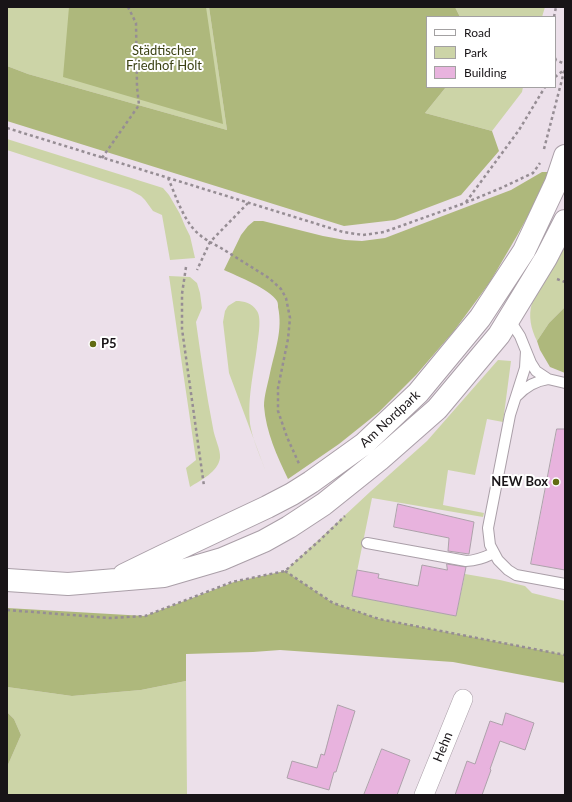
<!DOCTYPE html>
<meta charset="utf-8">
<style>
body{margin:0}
#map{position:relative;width:572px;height:802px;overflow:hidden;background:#ece0ea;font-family:Lato,sans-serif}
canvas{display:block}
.frame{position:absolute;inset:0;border:8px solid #181417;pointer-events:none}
.legend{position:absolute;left:426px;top:16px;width:130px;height:72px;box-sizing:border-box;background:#fff;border:1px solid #a3a1a2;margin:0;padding:5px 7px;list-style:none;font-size:12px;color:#181417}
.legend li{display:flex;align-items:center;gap:8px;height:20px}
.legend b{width:20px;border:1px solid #a3a1a2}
</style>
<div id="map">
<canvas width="572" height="802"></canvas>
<div class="frame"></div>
<ul class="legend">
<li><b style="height:5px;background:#fff"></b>Road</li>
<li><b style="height:11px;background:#ccd4a7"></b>Park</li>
<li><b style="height:11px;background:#e8b3de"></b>Building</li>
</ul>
</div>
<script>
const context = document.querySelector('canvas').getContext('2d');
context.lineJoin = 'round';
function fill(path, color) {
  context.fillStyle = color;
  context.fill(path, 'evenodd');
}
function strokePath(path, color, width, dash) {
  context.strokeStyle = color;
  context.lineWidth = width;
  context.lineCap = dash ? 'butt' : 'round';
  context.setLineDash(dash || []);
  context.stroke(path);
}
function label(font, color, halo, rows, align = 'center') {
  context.font = font + ' Lato,sans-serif';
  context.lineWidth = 4;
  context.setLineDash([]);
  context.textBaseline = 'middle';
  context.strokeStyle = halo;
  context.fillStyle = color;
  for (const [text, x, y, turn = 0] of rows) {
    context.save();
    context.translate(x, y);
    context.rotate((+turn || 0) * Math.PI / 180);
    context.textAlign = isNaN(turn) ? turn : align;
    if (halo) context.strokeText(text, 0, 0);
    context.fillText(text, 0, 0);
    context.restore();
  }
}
fill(new Path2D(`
 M7 7H209L227 130 28 74 7 66Z
 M455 7H545L542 17H460Z
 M446 87H523L522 92 492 131 425 113Z
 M7 139 163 188 169 195 180 214 185 226 190 236 195 258 170 260 162 215 153 211 145 200 141 196 130 190 7 150Z
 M565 243V307L549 323 537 341C531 329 528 316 532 303L559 257Z
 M169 276 190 277 197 283 200 293 202 308 196 322C201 357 206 393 213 428 214 437 221 450 220 458 218 472 201 480 190 487L186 468 196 460Z
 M236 301C244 301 252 303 257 311 262 318 258 338 257 347 254 371 246 404 251 429 254 443 261 458 266 472L229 373 223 322 225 311 228 306Z
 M498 360 511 361 503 422 487 419 475 475 448 470 443 505 484 513 483 517 372 498 352 596 456 616 465 574 500 580 525 586 532 593 565 601V655L379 619 333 603 285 571 371 491 427 441Z
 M186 681 187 795H7V767L21 735 14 719 7 712V687L72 696 141 690Z`), '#ccd4a7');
fill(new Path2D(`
 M69 7H206L223 124 63 77Z
 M209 7H455L460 17H427V87H446L425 113 492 131 499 151 461 195 395 220 344 226 7 121V66L28 74 227 130Z
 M542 172H552L518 234 490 282 454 331 416 375 379 412 339 444 288 479C277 456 266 432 264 406 264 396 268 383 270 373 275 350 283 330 278 307 278 305 278 303 277 301 270 289 237 276 224 270L241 235 248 226 254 221H263L323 236 345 240 362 241 385 238 511 190Z
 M565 307V373L550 367 540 350 537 341 549 323Z
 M285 571 333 603 379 619 565 655V683L453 662 280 650 253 652 186 654V681L141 690 72 696 7 687V608L145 616 234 582Z
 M7 712 14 719 21 735 7 767Z`), '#aeb87c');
const building = new Path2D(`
 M557 429H565V570L531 564Z
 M398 504 474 522 469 554 448 551 449 538 394 527Z
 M447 564 466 567 456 616 352 596 357 570 379 574 378 578 418 586 422 565 447 570Z
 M338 705 355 711 336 772H334L329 790 287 778 292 761 317 768 321 754 324 755Z
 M506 713 534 723 525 750 500 741 490 769 491 770 482 795H455L467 761 475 764 490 721 502 725Z
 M382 749 410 760 397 795H364Z`);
fill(building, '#e8b3de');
strokePath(building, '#ada1aa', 1);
const lane = new Path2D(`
 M509 319 520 336 531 363 536 371 548 379 565 383
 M526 351 525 368 510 415 488 528 490 545 498 560 508 570 516 575 565 584
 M517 396C526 386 535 381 548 379
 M367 543 466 561C477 561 485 557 494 553`);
const street = new Path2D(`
 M424 795 463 699`);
const secondary = new Path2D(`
 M124 575 163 556 267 507 292 494 311 482 364 444 418 393 480 318 524 251 556 183 565 156
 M7 580 68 584 164 576 222 559 264 541 289 527 324 504 379 460 437 409 499 335 546 258 565 221`);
strokePath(lane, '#aa9fa8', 12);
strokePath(street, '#aa9fa8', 20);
strokePath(secondary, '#aa9fa8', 24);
strokePath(new Path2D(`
 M554 17 556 7
 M555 58 556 60 565 64
 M555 77 564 70
 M7 128 343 232 363 235 384 232 465 203 501 188 533 173 540 163
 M544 149 565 68
 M102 158 139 105 137 87 136 23 128 7
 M168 178C176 196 184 223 200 235 203 238 207 240 210 242L197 270
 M466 202 519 130 545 87
 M248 203 210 242 221 248 269 278 281 289 286 298 290 318 288 339 278 388V411L287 437 300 466
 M186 267 182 294V329L204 486
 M557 279 565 282
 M285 571 333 603 379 619 565 655
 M7 610 110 618 145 616 232 582 285 571 319 541 345 516`), '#968d94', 2.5, [3, 3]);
strokePath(lane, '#fff', 10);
strokePath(street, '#fff', 19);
strokePath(secondary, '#fff', 22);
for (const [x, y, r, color] of [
 [93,344,4,"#616b11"],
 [556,482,4,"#616b11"]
]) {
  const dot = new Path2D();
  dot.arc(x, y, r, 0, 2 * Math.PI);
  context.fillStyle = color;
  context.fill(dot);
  strokePath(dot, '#fff', 1.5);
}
label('13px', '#3b4113', '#fff', [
 ["Städtischer",164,51],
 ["Friedhof Holt",164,66]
]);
label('bold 13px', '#181417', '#fff', [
 ["P5",101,344],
 ["NEW Box",548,482,"right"]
], 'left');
label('13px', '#181417', '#fff', [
 ["Am Nordpark",390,419,-43],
 ["Hehn",443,747,-68]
]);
</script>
